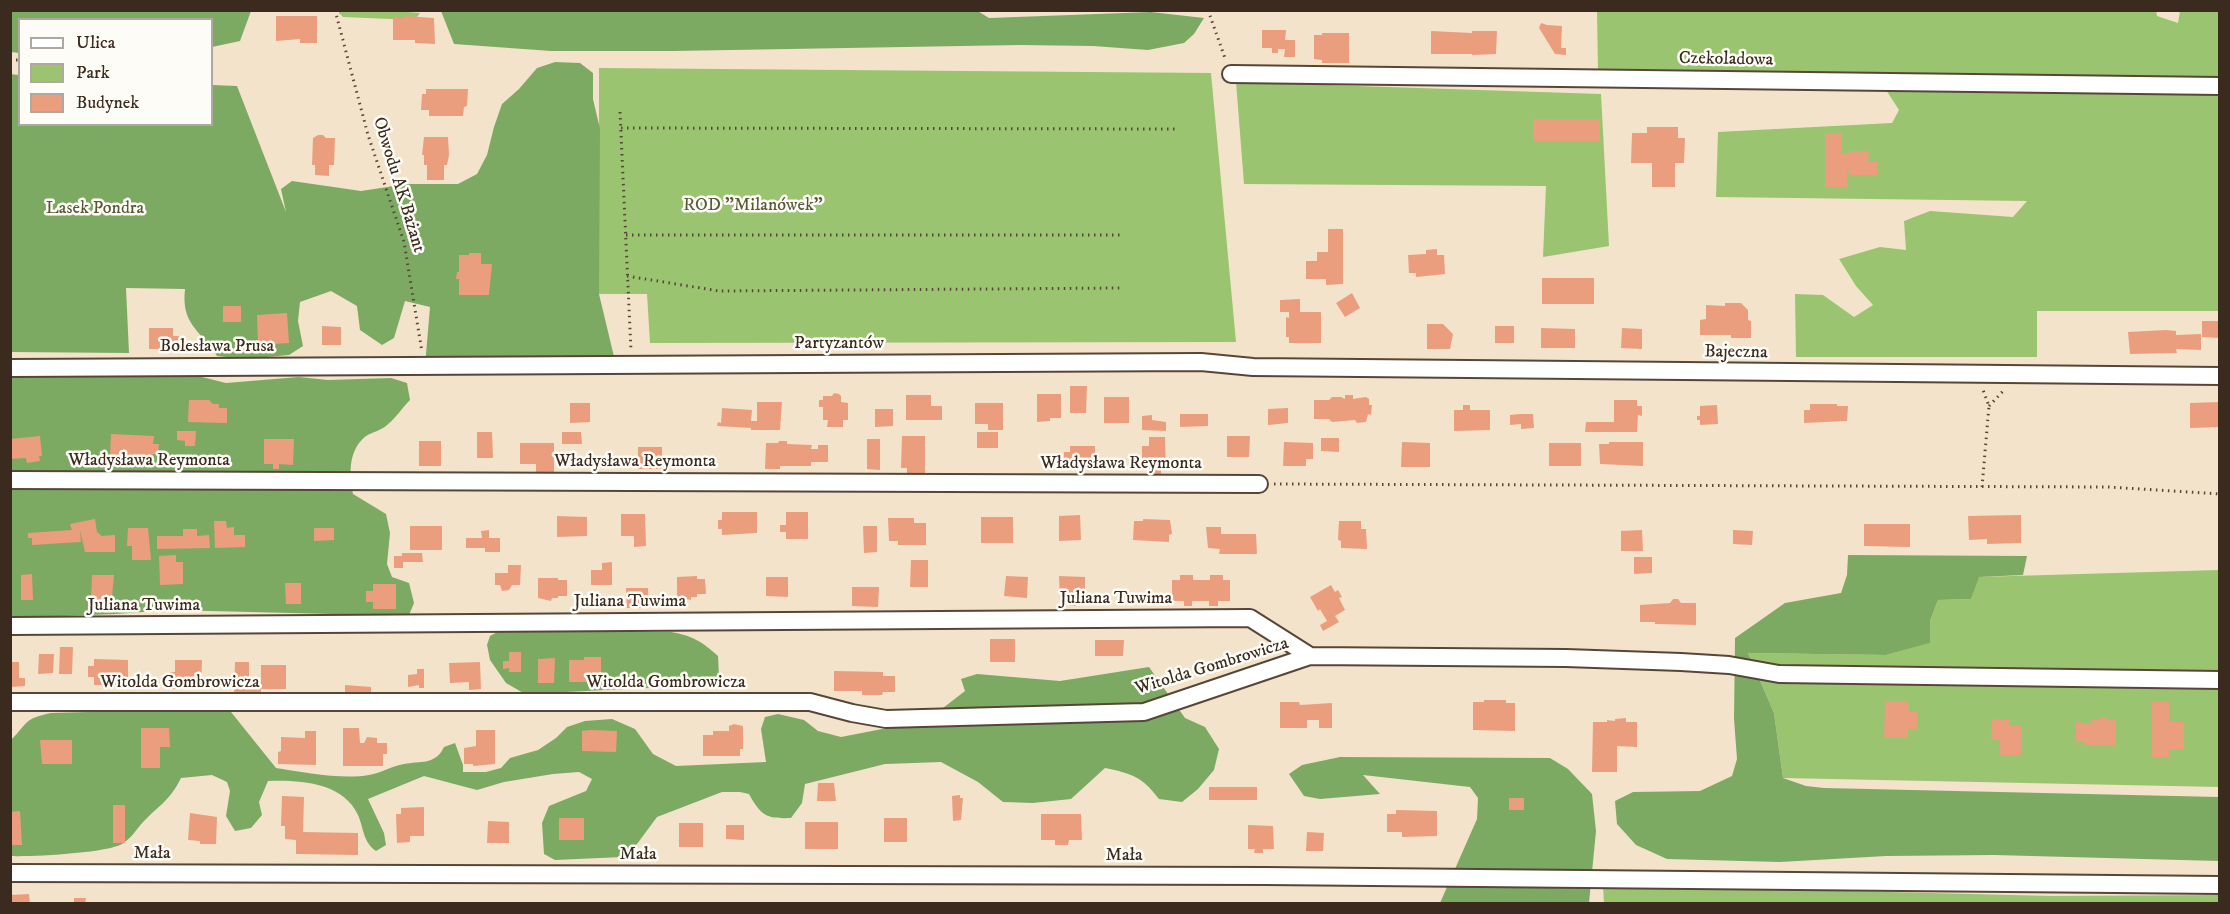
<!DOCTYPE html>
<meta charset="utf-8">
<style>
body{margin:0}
#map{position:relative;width:2230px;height:914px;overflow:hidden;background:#f4e3cb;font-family:"IM FELL DW Pica",serif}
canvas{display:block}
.frame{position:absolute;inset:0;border:12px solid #3b2a1e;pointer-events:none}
.legend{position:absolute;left:18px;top:18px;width:195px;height:108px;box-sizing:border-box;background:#fdfcf7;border:2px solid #afa8a0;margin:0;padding:8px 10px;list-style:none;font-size:18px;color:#3b2a1e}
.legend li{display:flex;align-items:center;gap:12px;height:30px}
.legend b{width:30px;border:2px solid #afa8a0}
</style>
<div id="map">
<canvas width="2230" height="914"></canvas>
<div class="frame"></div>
<ul class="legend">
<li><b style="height:8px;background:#fff"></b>Ulica</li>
<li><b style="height:16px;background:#9bc470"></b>Park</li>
<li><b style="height:16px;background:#ea9e7e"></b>Budynek</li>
</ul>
</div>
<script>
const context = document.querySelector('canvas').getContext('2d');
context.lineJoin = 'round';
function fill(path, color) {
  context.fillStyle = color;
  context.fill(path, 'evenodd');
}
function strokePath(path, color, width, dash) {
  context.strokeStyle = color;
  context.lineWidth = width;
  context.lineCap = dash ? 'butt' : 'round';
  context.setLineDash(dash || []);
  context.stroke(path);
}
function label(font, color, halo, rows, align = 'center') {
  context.font = font + ' "IM FELL DW Pica",serif';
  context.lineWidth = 5;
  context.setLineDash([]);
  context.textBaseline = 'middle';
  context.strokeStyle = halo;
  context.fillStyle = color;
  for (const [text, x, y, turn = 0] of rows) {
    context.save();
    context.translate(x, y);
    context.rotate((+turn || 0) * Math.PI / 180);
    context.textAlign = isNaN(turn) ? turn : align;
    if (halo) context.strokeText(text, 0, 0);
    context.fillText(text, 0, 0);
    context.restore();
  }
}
fill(new Path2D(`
 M382 10 420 13 415 20 343 17 339 13V11Z
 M2156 10 2157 16 2178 23 2180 11H2219V311H2037V357H1796L1795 294 1823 295 1854 317 1873 305 1856 286 1839 259 1880 247 1906 250 1904 221 1930 211 2013 217 2027 201 1716 197 1718 132 1892 123 1899 110 1877 76 1598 71 1597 11Z
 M599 68 1211 73 1236 342 650 343 647 294H599Z
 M1236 82 1601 94 1609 246 1543 257 1546 186 1244 184Z
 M2219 570V787L1783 778 1774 713 1748 653 1886 655 1929 643 1930 621 1938 600 1971 599 1978 577Z
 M1603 885 2052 896 2219 895 2220 903 1604 904Z`), '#9bc470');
fill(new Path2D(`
 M11 10H251V11L240 41 212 47V20H20L19 53 11 52Z
 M976 10 989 18 1151 12 1204 18 1194 34 1184 43 1148 50 1093 46 1020 45 673 51H551L454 44 441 11Z
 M555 62 580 63 593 73V99L600 129 599 294 616 365 425 366 430 307 405 301 394 338 382 345 360 330 357 306 331 291 300 302 298 321 303 346 289 355 245 359 217 356C199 329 181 324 185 289L126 288 129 353 11 352 10 74 19 75 20 124H212V85L237 86 286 212 281 189 292 181 361 191 407 184H458L477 174 487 155 494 127 502 104 519 89 537 68Z
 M186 373 226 383 299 377 328 380 391 378 407 383 410 400C402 408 396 418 387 425 382 430 373 432 366 436 348 450 349 474 353 494L386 514 390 533 387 564 392 577 409 583 414 603 409 615 398 619 331 614 169 610 116 614 11 618 10 377Z
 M1848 555 2027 556 2023 575 1979 577 1971 599 1938 600 1930 621V643L1886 655 1748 653 1774 713 1783 778 1806 786 1824 788 2219 797V861L1994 855 1886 856 1780 862 1667 859 1636 845 1617 824 1615 801 1633 792 1700 791 1732 776 1737 759 1734 719 1735 638 1785 603 1841 593 1847 575Z
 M509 629 556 632H671C693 636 701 641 718 656L719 676 708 685 525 694 506 683 490 660 487 645 490 636 501 630Z
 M1149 667 1185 718 1205 727 1219 749 1214 770 1198 789 1182 802 1159 799C1141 776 1133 774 1105 768L1071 799 1033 803 1003 802 978 782 941 762 885 764 805 784 802 803 791 818C767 819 761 816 749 794L740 792H722L657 817 637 844 622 857 555 860 544 854 542 823 549 806 586 791 592 779 579 772 553 774 504 782 477 790 424 776 368 799 384 833 386 845 376 851C363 842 364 829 358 815 343 782 299 780 268 781L259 802 262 815 251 828 235 831 226 816 230 791 227 782 212 775 181 778C170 800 161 804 145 820 137 828 132 838 122 844 107 853 30 857 11 856V740C29 722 23 719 51 713L161 710 231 712 276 768C302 772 343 780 369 775 381 773 392 766 404 764 420 761 436 765 444 747L455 743 463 765V772H486L501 768 510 758 538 750 556 738 567 727 585 721 612 719 635 729 653 754 676 766 766 762 761 729 765 717 778 714 804 720 818 731 841 737 913 723 930 718 965 691 961 679 977 674 1060 681Z
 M1340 757 1550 758 1568 769 1592 794 1596 831 1589 903H1440L1477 819 1478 798 1470 787 1363 775 1380 794 1320 799 1304 796 1289 774 1302 765Z`), '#7caa62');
fill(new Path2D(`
 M276 16H317V43H300V39L276 41Z
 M405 16 434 18 435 44 415 43V40H393V18H405Z
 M1541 23 1547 25 1562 26 1561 48H1566V55L1555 54 1539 28Z
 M1262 30H1286L1285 40H1295V57H1284L1285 49H1278V53H1272V48H1262Z
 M1431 31 1472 33V31H1497L1496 54 1472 55V54H1431Z
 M1322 33H1349V63H1322V60L1314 59V35H1322Z
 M426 89H468L467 106 464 107 463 116H429V110H421L422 94H426Z
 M1533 119H1600V142L1533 141Z
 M1647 127H1678V138H1685L1684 163H1675V187H1652V163H1631L1632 133H1647Z
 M1825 133H1842V153H1850V151H1869L1868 162H1877V175H1849L1850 172H1847V187H1825Z
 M318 135H323L326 138H335L334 165H329V176L315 175V165H312L313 138Z
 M424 137H448L449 155 447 165H444V180H427V165H424V155H422Z
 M1328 229H1343V284L1326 285V279H1306V261H1317V252H1328Z
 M1437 249V255H1444L1445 274 1416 277V273H1409L1408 255 1426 254V250Z
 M469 253H481V264H492L489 295H459V279H456L457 272H459V255H469Z
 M1542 278H1594V304H1542Z
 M1352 293 1360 308 1345 317 1336 303Z
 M1300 299V312H1321V343H1289V337H1286V317L1289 318V312H1280V300Z
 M1725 303H1741L1748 310V320L1751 321V338H1731V335H1700V320L1706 319V305L1725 306Z
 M223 306H241V322H223Z
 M287 313 289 343 258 345 257 315Z
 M2202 321H2220V338L2202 337Z
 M1427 324H1443L1453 334 1450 349H1427Z
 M322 326 341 327V345H322Z
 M1495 326H1514V343H1495Z
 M149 328H173V336H179V349H149Z
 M1541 328 1575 329V348H1541Z
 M1622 328 1642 329V349L1621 348Z
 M2166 330 2176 331V335L2201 334V350L2176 349 2177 353 2130 354 2128 332Z
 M1070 386H1087L1086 413H1070Z
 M834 393 839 394 841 396V402L848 403V420H843V427H827L828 420H823V407H819V400H823V396H832Z
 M1037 394H1061V418H1050V421L1037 422Z
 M906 395H931V406H942V420H906Z
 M1345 395H1353V399L1366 397 1369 399V405H1372L1371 415 1368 414 1366 422 1357 423 1355 420 1332 422 1329 419H1314V400H1329L1332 397H1341L1345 399Z
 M1104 397H1129V423H1104Z
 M189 400H209L213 404H219V408H227V423L188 422Z
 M1614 400H1637V406H1642V416L1638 415 1637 432H1585L1586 422H1614Z
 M757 402H782L780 430H751V428L717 426 718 422 721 423 722 408 752 410 751 421H757Z
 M2219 402 2220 427 2190 428V403Z
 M570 403H590V422L570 423Z
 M975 403H1003V430H988V424H975Z
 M1810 404H1837V406H1848L1847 421 1804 423V410H1810Z
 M1463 405H1470V410H1490V430L1454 431V410H1463Z
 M1717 405 1718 424 1700 425V420H1697V416H1700V406Z
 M1288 408V423L1268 425V409Z
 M875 409H893V426L875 427Z
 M1180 414H1208V426L1180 427Z
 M1520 414H1533L1534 428 1521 429V424L1510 425V415Z
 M1152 415V420L1166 422V431L1142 430V416Z
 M177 431H196L195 446H185V441L177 440Z
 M477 432H492L493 458H477Z
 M562 432H581L582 444H562Z
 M977 432H998V448H977Z
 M111 434 154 436 153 444H159L158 454H153L152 461 127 459V457L122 456 121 461H117L116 458 110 457Z
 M40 436 42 456H39L40 461 27 463 26 458 10 459V439Z
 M902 436H925V474L907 473V468H901Z
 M1227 436H1250L1249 457H1227Z
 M1149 437H1165L1166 469H1161V474H1151V469H1142V446H1149Z
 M1321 438H1339V452L1321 451Z
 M264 439H294L293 465 279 464V469H273V464H264Z
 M867 439H880V470L867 469Z
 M419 441H441V466H419Z
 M779 441H787V444L812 445 811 449H818V445H828V462H811V466H780V469H765L766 443H778Z
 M1284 442 1313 443V459H1306V466H1283Z
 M1402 442 1430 443V467H1401Z
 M1609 442H1643V466L1600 464 1599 444H1609Z
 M520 443H554V472H536V464H520Z
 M1549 443H1581V466H1549Z
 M1070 446H1095V469H1071L1070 463H1064V452H1070Z
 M638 447H662V469H638Z
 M722 512H757V533L722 535V529H718V520H722Z
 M786 512H808V539H786V532H780V525H786Z
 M621 514H645L646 546 634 547V536H621Z
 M1080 515 1081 540 1059 541V516Z
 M2021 515V543L1987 544V539L1969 540 1968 516Z
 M557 516 587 517V536L557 537Z
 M981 517H1013V543H981Z
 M888 518H914V523H926V545H898V541H889Z
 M95 519 97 532 102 536 115 535V552H85L80 530 81 542 32 545V538H28V533L72 530 70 524Z
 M1143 519 1170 520 1172 534 1169 535V542L1133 540 1134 521H1143Z
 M214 521H226L227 528 234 527V535H245V547L215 548Z
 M1339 521H1361V529H1366L1367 549 1341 548V541L1338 540Z
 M1864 524H1910V547L1864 546Z
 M410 526H442V550H410Z
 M863 526H877V552L864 553Z
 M1206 527H1221V534H1256L1257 554H1219L1220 549 1208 548Z
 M128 528H148L151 560H132V546H127Z
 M314 528H334V540L314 541Z
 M183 529H197V536L209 535 210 548 157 549V536H183Z
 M489 530V538H500V552H485V548H466V538H482L481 531Z
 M1642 530 1643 551H1621V531Z
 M1733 530 1753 531 1752 545 1733 544Z
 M402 553H422L423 562H403V568H394V556H402Z
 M176 555V562H183V584L160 585 159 556Z
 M1634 557H1652V573L1634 574Z
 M911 560H928V587H910Z
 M612 562V585H591V570H602V563Z
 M508 565H521L520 585H512L509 590 502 591 500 585H495V573H508Z
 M32 574 33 600H21V575Z
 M92 575H114L111 607 102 606 103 601H91Z
 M1180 575H1193V580H1210V575H1223V580H1230V601H1218V606H1209V601H1192V606H1184V601H1172V580H1180Z
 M697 576V579H705L706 594H697V597H691V600L677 597V577Z
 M1006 576 1028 577 1027 598 1004 596Z
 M1059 576 1085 577V598H1076V606H1069V601L1060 600Z
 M766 577H788V597L766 596Z
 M538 578H558V580H567V596H558V598H552L551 601 538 598Z
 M285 583H301V604H286Z
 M373 584H396V609H373V602H366V591H373Z
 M1331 585 1335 592 1338 590 1342 597 1339 598 1345 610 1335 616 1339 622 1323 631 1320 625 1327 621 1320 609 1318 611 1310 597Z
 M852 587H879L878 607 852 606Z
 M626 588H648L649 608H627Z
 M1673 599H1678L1681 603H1696V625L1655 624V622H1640V605L1670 603Z
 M990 639H1015V662H990Z
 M1095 640H1124L1123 656H1095Z
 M60 647H73L72 674H59Z
 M509 652H521V672H509V668L503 669V661H509Z
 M39 654H54L53 673 38 674Z
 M584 657H601V682H569V660H584Z
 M555 658 554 683H538V659Z
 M94 659 128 660V685H94V677H88V666H94Z
 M175 660H202L201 689H170V672H175Z
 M10 662H19V678H25V686L10 687Z
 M235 662H249V681H261V665H286V689H261V697L234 698Z
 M480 662 481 689 469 690V682L450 683 449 663Z
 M417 669H424V688H419V685L408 687V675L417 674Z
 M834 671 883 672V676H895V692H883L882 695H862V691H834Z
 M345 685 371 687V695H345Z
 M1484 700H1506V703H1515V731L1473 730V702H1484Z
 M1885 701H1908L1909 712H1917V729H1908V738H1884Z
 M1280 702H1299L1300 705 1332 703V728H1319V720H1307V728H1280Z
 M2152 702H2169V722H2184V750H2169V757H2152Z
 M2102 717H2106L2109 720H2116V745H2085L2084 742H2076V722L2091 724V720H2099Z
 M1626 718V722H1637V747L1617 746V772H1592L1593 722H1607V720L1615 721V719Z
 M1992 719 2009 720V726H2022L2021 755H2000V740H1991Z
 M734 724 743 726V749H740V756H703V735H713V731H729V726Z
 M141 728H169L170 747H160V768H141Z
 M343 728H359L360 743H364L367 737 377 738V743H387V754H383V766H343Z
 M476 730H495V764L473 766V764H464V748L476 746Z
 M590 730 617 731 616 752 582 751V731Z
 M305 731H316V765L278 764V752L281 751V737L305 738Z
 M40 740H72V764H42Z
 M818 783H834L836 801H817Z
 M1209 787H1257V800H1209Z
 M960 795V798H963L961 820 953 821 952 796Z
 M282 796 304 797 303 832 358 833V855L296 854V840L285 839V826H281Z
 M1509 798H1524V810H1509Z
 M113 805H125V843H113Z
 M424 807V836H410V842L397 843 396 814H401V808Z
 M1396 810 1437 811V836L1402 837V832H1387V814H1396Z
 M20 811 22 845H10V812Z
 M190 813 217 817 216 844H200V841L188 840Z
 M1041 814H1081L1082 840H1069L1068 845H1055V840H1041Z
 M559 818H584V840H559Z
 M884 818H907V842H884Z
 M488 821 509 822V843H487Z
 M805 822H838V849H805Z
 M679 823H703V847H679Z
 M726 825H744V840L726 839Z
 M1248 825 1273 826 1274 849H1263V853H1254L1255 849H1248Z
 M1307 832 1324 833 1323 851H1306Z
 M29 894 30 904H10V895Z
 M74 898H86L85 904H74Z`), '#ea9e7e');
const street = new Path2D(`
 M1231 74 2220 86
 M10 368 1201 362 1253 367 2220 376
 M10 480 1259 484
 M10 626 1250 618 1310 656 1566 658 1681 662 1729 665 1779 674 2220 680
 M10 702H810L852 713 886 719 1144 712 1310 656
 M10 873 1266 876 2220 885`);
strokePath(street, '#574638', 20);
strokePath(new Path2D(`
 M335 10 368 135 404 242 422 352
 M1208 10 1226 61
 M10 60H20
 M620 112 631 351
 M621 128 1176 129
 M626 235H1121
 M627 276 719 291 1120 288
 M1989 406 2005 389
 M1274 484 2108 487 2220 494
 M1982 487 1989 406 1983 390`), '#574638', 3, [1.5, 4.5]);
strokePath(street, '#fff', 16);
label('18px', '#3b2a1e', '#fdfcf7', [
 ["Czekoladowa",1726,60,1],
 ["Obwodu AK Bażant",398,185,73],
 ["Partyzantów",839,344],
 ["Bolesława Prusa",217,347],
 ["Bajeczna",1736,353,1],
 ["Władysława Reymonta",149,461],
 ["Władysława Reymonta",635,462],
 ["Władysława Reymonta",1121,464],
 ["Juliana Tuwima",1116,599],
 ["Juliana Tuwima",630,602],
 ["Juliana Tuwima",144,606],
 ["Witolda Gombrowicza",1212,667,-17],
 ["Witolda Gombrowicza",180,683],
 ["Witolda Gombrowicza",666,683],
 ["Mała",152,854],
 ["Mała",638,855],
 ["Mała",1124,856]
]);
label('18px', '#585837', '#fdfcf7', [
 ["ROD \"Milanówek\"",753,206],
 ["Lasek Pondra",95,209]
]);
</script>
